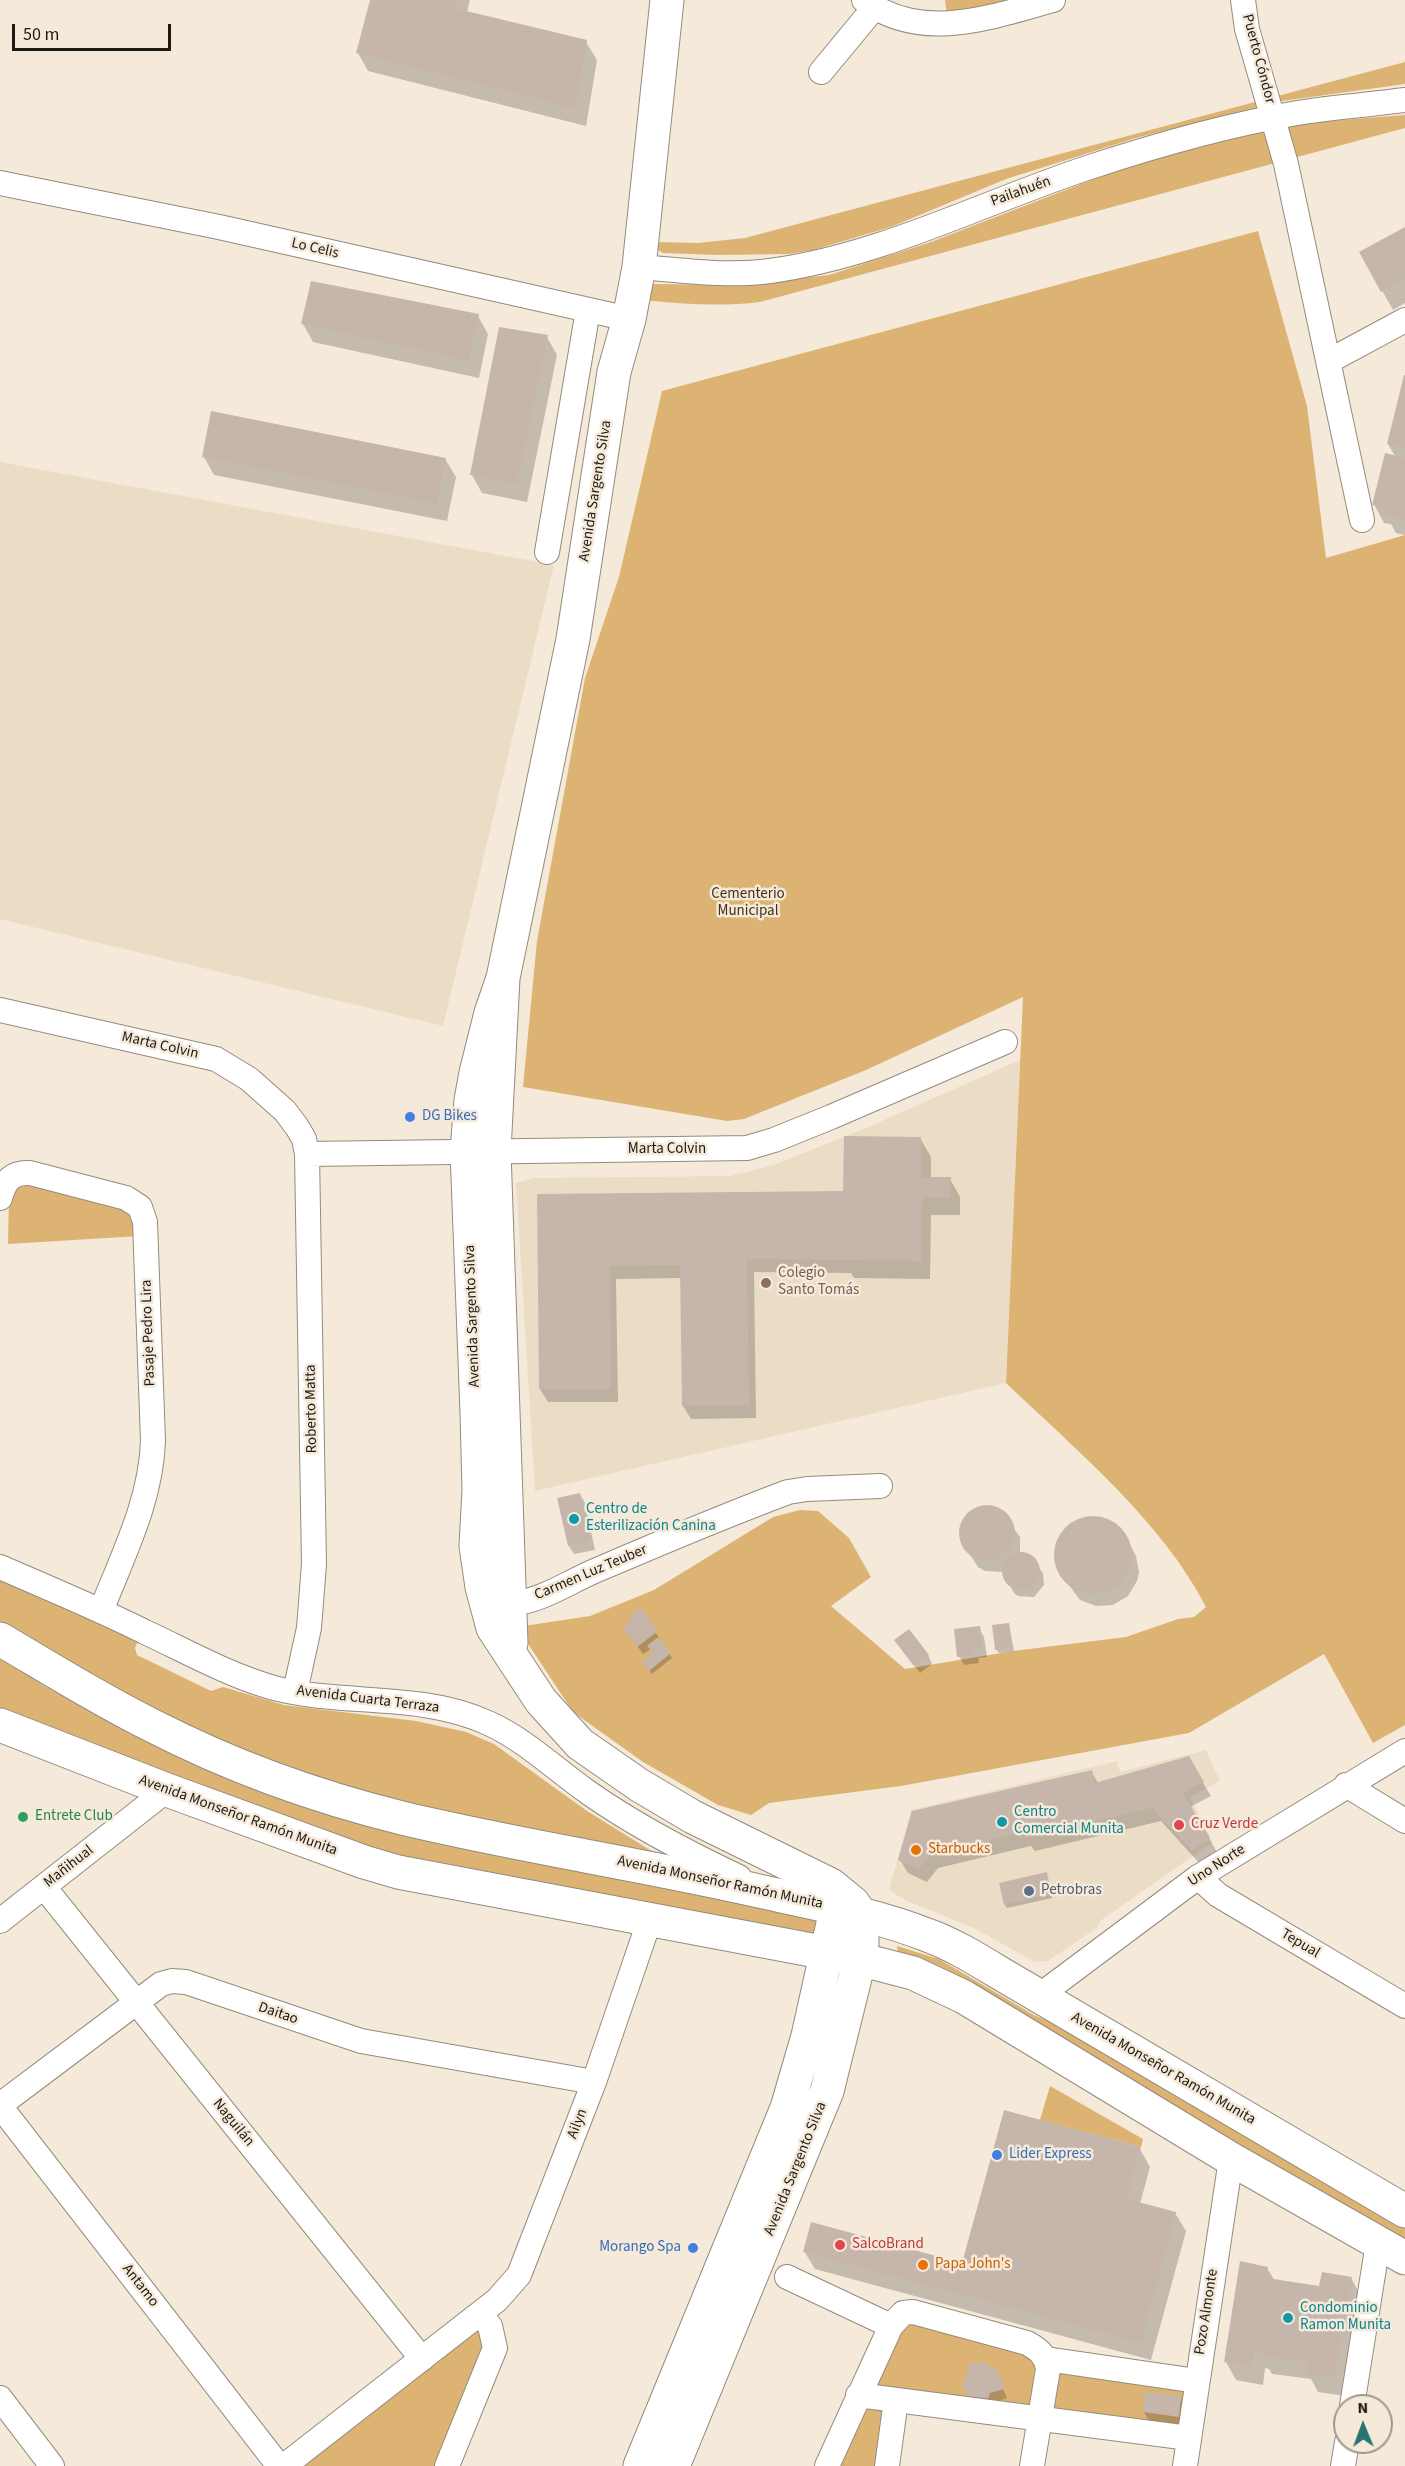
<!DOCTYPE html>
<meta charset="utf-8">
<style>
body{margin:0}
#map{position:relative;width:1405px;height:2466px;overflow:hidden;background:#f5eada;font-family:"Source Sans 3",sans-serif}
canvas{display:block}
.north{position:absolute;left:1333px;top:2394px;width:60px;height:60px;box-sizing:border-box;background:#f5eada;border:2px solid #9f978b;border-radius:50%;rotate:359deg;font-size:16px;font-weight:700;line-height:24px;text-align:center;color:#1d1a14}
.north::after{content:'';display:block;margin:auto;width:21px;height:27px;background:#297370;clip-path:polygon(50% 0,100% 100%,50% 72%,0 100%)}
.scale{position:absolute;left:12px;top:24px;width:159px;height:27px;box-sizing:border-box;border:3px solid #1d1a14;border-top:0;padding-left:8px;font-size:18px;line-height:21px;white-space:nowrap;color:#1d1a14;-webkit-text-stroke:4px #f5eada;paint-order:stroke}
</style>
<div id="map">
<canvas width="1405" height="2466"></canvas>
<div class="north">N</div>
<div class="scale">50 m</div>
</div>
<script>
const context = document.querySelector('canvas').getContext('2d');
context.lineJoin = 'round';
function fill(path, color) {
  context.fillStyle = color;
  context.fill(path, 'evenodd');
}
function strokePath(path, color, width, dash) {
  context.strokeStyle = color;
  context.lineWidth = width;
  context.lineCap = dash ? 'butt' : 'round';
  context.setLineDash(dash || []);
  context.stroke(path);
}
function label(font, color, halo, rows, align = 'center') {
  context.font = font + ' "Source Sans 3",sans-serif';
  context.lineWidth = 5;
  context.setLineDash([]);
  context.textBaseline = 'middle';
  context.strokeStyle = halo;
  context.fillStyle = color;
  for (const [text, x, y, turn = 0] of rows) {
    context.save();
    context.translate(x, y);
    context.rotate((+turn || 0) * Math.PI / 180);
    context.textAlign = isNaN(turn) ? turn : align;
    if (halo) context.strokeText(text, 0, 0);
    context.fillText(text, 0, 0);
    context.restore();
  }
}
fill(new Path2D(`
 M0 462 554 565 443 1026 0 919Z
 M1020 1060 1006 1383 535 1491 516 1183 534 1178 730 1176 774 1165 868 1127Z
 M1206 1750 1220 1781 1190 1797 1213 1842 1100 1921 1097 1928 1048 1961 1035 1962 974 1928 905 1900 889 1890 911 1810 1117 1761 1120 1772Z`), '#ebdcc6');
fill(new Path2D(`
 M945 0H1030L947 16Z
 M1405 62V84L1282 101 1136 138 1006 179 891 227 813 250 789 254 717 255 663 253 655 248 653 242 698 243 745 238Z
 M1405 115V128L760 302C721 307 682 304 643 300L652 284 739 285 829 275 931 242 1107 174 1169 155 1271 129 1305 123Z
 M1258 231 1307 406 1326 558 1405 535V1725L1373 1743 1324 1654 1189 1733 901 1786 769 1803 751 1815 718 1805 643 1762 573 1712 517 1627 590 1616 654 1590 773 1517 800 1510 818 1511 849 1538 871 1577 831 1606 905 1669 1013 1651 1126 1637 1178 1619 1194 1617 1206 1607C1162 1521 1075 1449 1006 1383L1023 997 866 1070 744 1119 727 1121 523 1087 537 941 585 678 619 577 662 391Z
 M19 1180 128 1205 140 1236 8 1244 9 1197Z
 M0 1576 139 1638 135 1648 137 1655 211 1691 223 1687 284 1705 416 1721 466 1732 494 1744 587 1811 650 1850 670 1858 363 1794 199 1734 0 1624Z
 M0 1655 41 1684 130 1734 230 1779 341 1818 400 1835 467 1849 815 1916 819 1923 816 1935 405 1862 0 1710Z
 M897 1946 939 1959 1034 2015 1091 2040 1405 2224V2247L898 1953Z
 M1050 2086 1143 2139 1141 2147 1040 2120Z
 M908 2318 1186 2382 1180 2428 865 2391Z
 M481 2327 489 2342 440 2466H302Z
 M860 2400 891 2403 883 2466H833Z`), '#ddb373');
fill(new Path2D(`
 M371 0H470L467 12 586 42 597 60 586 126 368 71 358 53Z
 M1405 229V303L1393 310 1361 253Z
 M478 316 488 334 479 378 313 342 303 324Z
 M547 337 557 355 527 502 482 493 472 475Z
 M1405 378V535L1396 533 1391 524 1384 523 1374 504 1396 458 1388 444Z
 M204 457 445 459 456 477 447 521 214 475Z
 M920 1138 931 1157V1179H950L960 1197V1215H931L930 1279 854 1278 851 1273 754 1272 756 1418 691 1419 683 1406 682 1278 616 1279 618 1402H548L540 1389 539 1195 844 1192Z
 M580 1494 585 1503 595 1550 574 1554 569 1546 559 1499Z
 M986 1507 1001 1511 1020 1537V1554L1030 1556 1043 1573 1044 1585 1034 1597 1018 1596 1014 1593 1003 1572 985 1571 978 1567 965 1547 961 1531 962 1524 971 1512Z
 M1094 1517 1111 1522 1124 1534 1136 1556 1139 1573 1137 1581 1128 1596 1113 1605 1096 1606 1080 1600 1060 1573 1056 1556 1059 1539 1064 1532 1077 1521Z
 M641 1610 672 1658 652 1674 646 1665 654 1653 651 1649 643 1654 630 1636 632 1622Z
 M1009 1624 1014 1651 999 1653 996 1649Z
 M979 1628 984 1637 987 1657 978 1658 979 1663 964 1665 959 1656Z
 M901 1649 928 1655 932 1664 920 1673Z
 M1188 1758 1211 1796 1190 1807 1217 1852 1200 1864 1161 1821 1035 1851 1031 1846 938 1868 927 1882 908 1873 900 1860 1091 1771 1098 1783Z
 M1048 1878 1052 1898 1007 1908 1005 1905Z
 M1140 2149 1150 2167 1140 2204 1175 2213 1186 2231 1151 2360 815 2269 804 2251 963 2265Z
 M1267 2268 1275 2281 1320 2287 1351 2278 1361 2296 1345 2396 1318 2392 1311 2379 1272 2374 1269 2369 1265 2368 1263 2385 1236 2380 1226 2362Z
 M996 2372 1007 2398 976 2409Z
 M1180 2398 1185 2406 1183 2425 1149 2421 1144 2412Z`), '#0003');
fill(new Path2D(`
 M370 0H456L454 8 587 40 576 109 356 53Z
 M1405 227V279L1381 292 1359 252Z
 M311 281 479 314 469 361 301 324Z
 M499 327 548 335 517 484 470 475Z
 M1404 375H1405V449L1387 444Z
 M211 411 446 458 437 504 202 457Z
 M1385 453 1405 458V520L1384 515 1386 508 1372 505Z
 M844 1136 921 1137V1177H951L950 1198 922 1197 921 1261 747 1259 749 1405 682 1406 680 1265 610 1266 611 1389H539L537 1194 843 1191Z
 M580 1493 591 1541 568 1546 557 1498Z
 M959 1533a28 28 0 1 1 56 0a28 28 0 1 1-56 0Z
 M1054 1555a39 39 0 1 1 78 0a39 39 0 1 1-78 0Z
 M1002 1571a19 19 0 1 1 38 0a19 19 0 1 1-38 0Z
 M641 1608 658 1631 637 1647 623 1627 631 1621 628 1617Z
 M1009 1623 1012 1648 995 1650 992 1625Z
 M980 1626 983 1648 974 1649 975 1655 957 1657 954 1629Z
 M909 1629 929 1655 914 1666 894 1640Z
 M658 1637 671 1653 649 1671 642 1661 653 1652 647 1646Z
 M1189 1756 1204 1782 1183 1793 1210 1838 1192 1851 1152 1808 1025 1838 1024 1832 930 1855 919 1869 898 1860 912 1811 1092 1770 1095 1783Z
 M1047 1872 1051 1894 1004 1905 999 1883Z
 M1004 2110 1141 2147 1127 2199 1176 2212 1141 2343 803 2252 811 2222 962 2263Z
 M1240 2261 1268 2267 1267 2278 1319 2286 1322 2272 1352 2277 1335 2378 1306 2375 1307 2360 1302 2358 1301 2362 1260 2356 1262 2351H1255L1253 2367 1224 2362Z
 M984 2362 998 2371 1004 2389 990 2393 988 2399 982 2403 969 2400 962 2385 967 2376 968 2364Z
 M1145 2392 1181 2396 1179 2417 1143 2412Z`), '#c6b5ab');
const street = new Path2D(`
 M864 0C921 43 992 17 1053 0
 M1243 0 1247 29 1286 164 1362 520
 M821 72 874 8
 M0 183 219 227 629 319
 M639 267C682 270 727 277 770 271 881 256 984 202 1090 167 1157 145 1227 125 1297 113 1333 107 1369 105 1405 100
 M1329 361 1405 320
 M547 552 588 310
 M0 1010 216 1059 249 1079 285 1111 297 1127 304 1139 307 1154 314 1564 309 1628 295 1692
 M307 1154 747 1148 774 1140 831 1117 1005 1042
 M0 1198C5 1181 11 1172 30 1173L126 1198 140 1207 145 1222 153 1441C151 1501 123 1555 101 1611
 M0 1567C48 1588 97 1608 145 1632 188 1652 228 1675 274 1688 344 1706 420 1692 488 1723 526 1740 556 1770 589 1793 636 1826 688 1853 739 1877
 M509 1604C541 1602 568 1582 597 1570 660 1543 724 1516 788 1492L807 1489 880 1486
 M1346 1785 1405 1821
 M1198 1877 1218 1895 1405 2006
 M44 1887 422 2359
 M0 1921 167 1790
 M1039 1996 1198 1877 1405 1751
 M0 2105 161 1984 172 1981 186 1982 361 2041 594 2082
 M0 2106 279 2466
 M787 2277 891 2326
 M1046 2359 1197 2381
 M858 2395 1189 2438
 M0 2398 52 2466
 M1352 2406 1378 2243
 M284 2466 497 2300 519 2275 594 2082 650 1919
 M447 2466 495 2348 490 2326 480 2314
 M827 2466 891 2326 903 2313 913 2312 1027 2343C1038 2349 1046 2355 1048 2369L1032 2466
 M887 2466 896 2400
 M1185 2466 1231 2159
 M1343 2466 1347 2442`);
const secondary = new Path2D(`
 M503 978 491 1013 476 1073 471 1100 467 1151 477 1413 479 1490 476 1546 482 1587 493 1628 541 1701 580 1744 639 1785 693 1817 831 1885 853 1903 860 1913 862 1922V1943L855 1978 827 2091 673 2466
 M511 1643 494 1151 503 978 573 639 614 372 629 319 639 267 667 0
 M640 2466 787 2108 808 2036 834 1919C835 1904 832 1895 823 1884`);
const primary = new Path2D(`
 M0 1639C51 1669 100 1700 153 1726 231 1766 317 1797 402 1818 523 1847 647 1865 768 1893 822 1905 876 1915 927 1935 952 1944 975 1958 998 1972L1405 2211
 M0 1725 167 1790 364 1862 398 1872 859 1959 913 1973 964 1997 1231 2159 1405 2258`);
strokePath(street, '#948b7c', 26);
strokePath(secondary, '#948b7c', 35);
strokePath(primary, '#948b7c', 35);
strokePath(street, '#fff', 24);
strokePath(secondary, '#fff', 33);
strokePath(primary, '#fff', 33);
for (const [x, y, r, color] of [
 [410,1117,6,"#3f7fe0"],
 [766,1283,6,"#8d6e63"],
 [574,1519,6,"#0f9aa8"],
 [23,1817,6,"#2e9e5b"],
 [1002,1822,6,"#0f9aa8"],
 [1179,1825,6,"#e0444e"],
 [916,1850,6,"#e8710a"],
 [1029,1891,6,"#5c6f8a"],
 [997,2155,6,"#3f7fe0"],
 [840,2245,6,"#e0444e"],
 [693,2248,6,"#3f7fe0"],
 [923,2265,6,"#e8710a"],
 [1288,2318,6,"#0f9aa8"]
]) {
  const dot = new Path2D();
  dot.arc(x, y, r, 0, 2 * Math.PI);
  context.fillStyle = color;
  context.fill(dot);
  strokePath(dot, '#f5eada', 2);
}
label('15px', '#1d1a14', '#f5eada', [
 ["Puerto Cóndor",1258,59,75],
 ["Pailahuén",1021,192,-20],
 ["Lo Celis",315,249,13],
 ["Avenida Sargento Silva",596,491,-81],
 ["Marta Colvin",160,1046,13],
 ["Marta Colvin",667,1150],
 ["Avenida Sargento Silva",473,1316,-92],
 ["Pasaje Pedro Lira",149,1333,-92],
 ["Roberto Matta",312,1409,-91],
 ["Carmen Luz Teuber",591,1573,-23],
 ["Avenida Cuarta Terraza",368,1700,7],
 ["Avenida Monseñor Ramón Munita",238,1816,20],
 ["Uno Norte",1217,1866,-33],
 ["Mañihual",69,1867,-38],
 ["Avenida Monseñor Ramón Munita",720,1883,12],
 ["Tepual",1300,1944,31],
 ["Daitao",278,2014,19],
 ["Avenida Monseñor Ramón Munita",1163,2069,30],
 ["Naguilán",233,2123,51],
 ["Ailyn",578,2124,-69],
 ["Avenida Sargento Silva",796,2169,-68],
 ["Antamo",140,2286,52],
 ["Pozo Almonte",1207,2312,-81]
]);
label('15px', '#433013', '#f5eada', [
 ["Cementerio",748,895],
 ["Municipal",748,912]
]);
label('15px', '#366cbe', '#f5eada', [
 ["DG Bikes",422,1117],
 ["Lider Express",1009,2155],
 ["Morango Spa",681,2248,"right"]
], 'left');
label('15px', '#785e54', '#f5eada', [
 ["Colegio",778,1274],
 ["Santo Tomás",778,1291]
], 'left');
label('15px', '#0d838f', '#f5eada', [
 ["Centro de",586,1510],
 ["Esterilización Canina",586,1527],
 ["Centro",1014,1813],
 ["Comercial Munita",1014,1830],
 ["Condominio",1300,2309],
 ["Ramon Munita",1300,2326]
], 'left');
label('15px', '#27864d', '#f5eada', [
 ["Entrete Club",35,1817]
], 'left');
label('15px', '#be3a42', '#f5eada', [
 ["Cruz Verde",1191,1825],
 ["SalcoBrand",852,2245]
], 'left');
label('15px', '#c56008', '#f5eada', [
 ["Starbucks",928,1850],
 ["Papa John's",935,2265]
], 'left');
label('15px', '#4e5e75', '#f5eada', [
 ["Petrobras",1041,1891]
], 'left');
</script>
